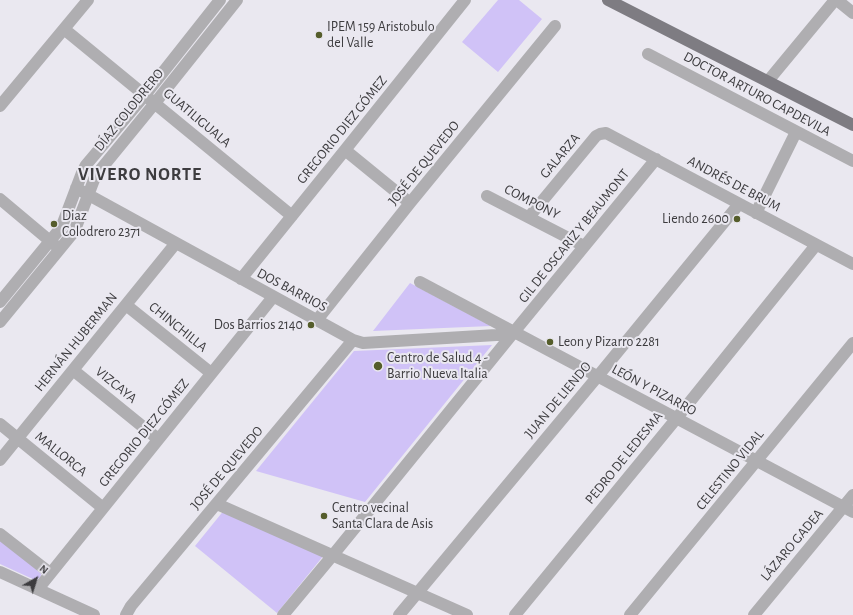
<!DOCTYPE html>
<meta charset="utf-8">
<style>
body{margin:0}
#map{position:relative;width:853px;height:615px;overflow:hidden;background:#eae8f0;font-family:"Alegreya Sans",sans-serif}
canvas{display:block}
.north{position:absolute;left:16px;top:559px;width:40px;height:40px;-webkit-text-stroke:3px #eae8f0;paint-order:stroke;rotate:39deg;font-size:11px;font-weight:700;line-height:16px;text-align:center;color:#3d3c3f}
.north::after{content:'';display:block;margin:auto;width:14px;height:18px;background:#3d3c3f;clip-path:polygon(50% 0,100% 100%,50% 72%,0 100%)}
</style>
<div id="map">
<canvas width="853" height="615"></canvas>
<div class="north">N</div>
</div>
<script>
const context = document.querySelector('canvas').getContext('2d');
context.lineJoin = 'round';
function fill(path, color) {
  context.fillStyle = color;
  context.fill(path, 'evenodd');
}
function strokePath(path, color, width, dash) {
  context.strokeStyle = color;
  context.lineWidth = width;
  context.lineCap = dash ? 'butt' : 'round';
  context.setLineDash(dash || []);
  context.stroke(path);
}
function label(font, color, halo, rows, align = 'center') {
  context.font = font + ' "Alegreya Sans",sans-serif';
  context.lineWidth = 4;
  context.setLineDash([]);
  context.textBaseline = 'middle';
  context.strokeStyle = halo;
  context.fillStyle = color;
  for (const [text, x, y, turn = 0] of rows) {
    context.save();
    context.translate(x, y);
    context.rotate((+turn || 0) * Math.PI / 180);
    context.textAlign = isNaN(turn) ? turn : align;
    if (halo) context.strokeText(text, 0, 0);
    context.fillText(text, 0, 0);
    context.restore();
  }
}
fill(new Path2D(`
 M498 0H519L542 19 498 72 462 42Z
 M410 283 491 326 373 331Z
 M492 345 365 502 256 471 354 351Z
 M225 509 324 555 277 613 195 546Z
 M0 538 41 572C42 577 39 579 35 580L0 564Z`), '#d0c2f7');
strokePath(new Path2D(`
 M837 0 853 13
 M64 29 292 216
 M648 54 853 161
 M768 81 835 0
 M0 106 88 0
 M345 150 410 203
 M76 188 353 340 363 343 513 334
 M487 196 584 246
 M0 199 56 246
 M756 213 796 132
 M529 217 596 136 600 134 606 133 853 264
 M241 279 345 150 465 0
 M420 282 853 512
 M0 302 59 230 63 223 82 173 86 165 145 95 220 0
 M126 305 211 373
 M317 320 410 203 555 26
 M0 322 73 233 76 227 95 177 101 169 155 103 237 0
 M73 370 158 439
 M0 424 103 508
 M0 460 176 243
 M217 504 467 615
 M0 534 50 573
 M0 572 94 615
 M38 589 273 297
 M126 615 131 606 353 340
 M283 615 333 555 514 332 656 159
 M399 615 598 376 739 204
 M515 615 676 419 816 245
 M630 615 853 343
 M754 615 853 495`), '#afaeb1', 12);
strokePath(new Path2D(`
 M608 0 853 125`), '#7e7c82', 12);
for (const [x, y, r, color] of [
 [319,35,4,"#555d2b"],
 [737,219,4,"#555d2b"],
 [54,224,4,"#555d2b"],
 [311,325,4,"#555d2b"],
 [550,342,4,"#555d2b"],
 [378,366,5,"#555d2b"],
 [324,516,4,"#555d2b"]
]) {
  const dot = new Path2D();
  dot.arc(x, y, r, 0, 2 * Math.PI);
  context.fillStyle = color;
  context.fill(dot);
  strokePath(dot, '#eae8f0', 1.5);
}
label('14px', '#3d3c3f', '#eae8f0', [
 ["IPEM 159 Aristobulo",327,27],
 ["del Valle",327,43],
 ["Diaz",62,216],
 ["Colodrero 2371",62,232],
 ["Liendo 2600",729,219,"right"],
 ["Dos Barrios 2140",303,325,"right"],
 ["Leon y Pizarro 2281",558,342],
 ["Centro de Salud 4 -",387,358],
 ["Barrio Nueva Italia",387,374],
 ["Centro vecinal",332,508],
 ["Santa Clara de Asis",332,524]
], 'left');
label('14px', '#3d3c3f', '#eae8f0', [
 ["DOCTOR ARTURO CAPDEVILA",757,94,28],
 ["DÍAZ COLODRERO",129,110,-51],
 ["GUATILIGUALA",197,118,40],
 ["GREGORIO DIEZ GÓMEZ",342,130,-51],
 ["GALARZA",560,156,-50],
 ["JOSÉ DE QUEVEDO",424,163,-51],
 ["ANDRÉS DE BRUM",734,184,28],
 ["COMPONY",532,202,27],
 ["GIL DE OSCARIZ Y BEAUMONT",574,236,-51],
 ["DOS BARRIOS",292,290,28],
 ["CHINCHILLA",178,327,39],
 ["HERNÁN HUBERMAN",76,342,-51],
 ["VIZCAYA",116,385,39],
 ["LEÓN Y PIZARRO",654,390,28],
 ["JUAN DE LIENDO",558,400,-50],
 ["GREGORIO DIEZ GÓMEZ",144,433,-51],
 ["MALLORCA",61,454,39],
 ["PEDRO DE LEDESMA",624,458,-51],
 ["JOSÉ DE QUEVEDO",227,468,-50],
 ["CELESTINO VIDAL",730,470,-51],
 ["LÁZARO GADEA",792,545,-50]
]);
context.letterSpacing = '1px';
label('bold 18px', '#3d3c3f', '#eae8f0', [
 ["VIVERO NORTE",140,175]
]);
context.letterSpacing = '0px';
</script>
